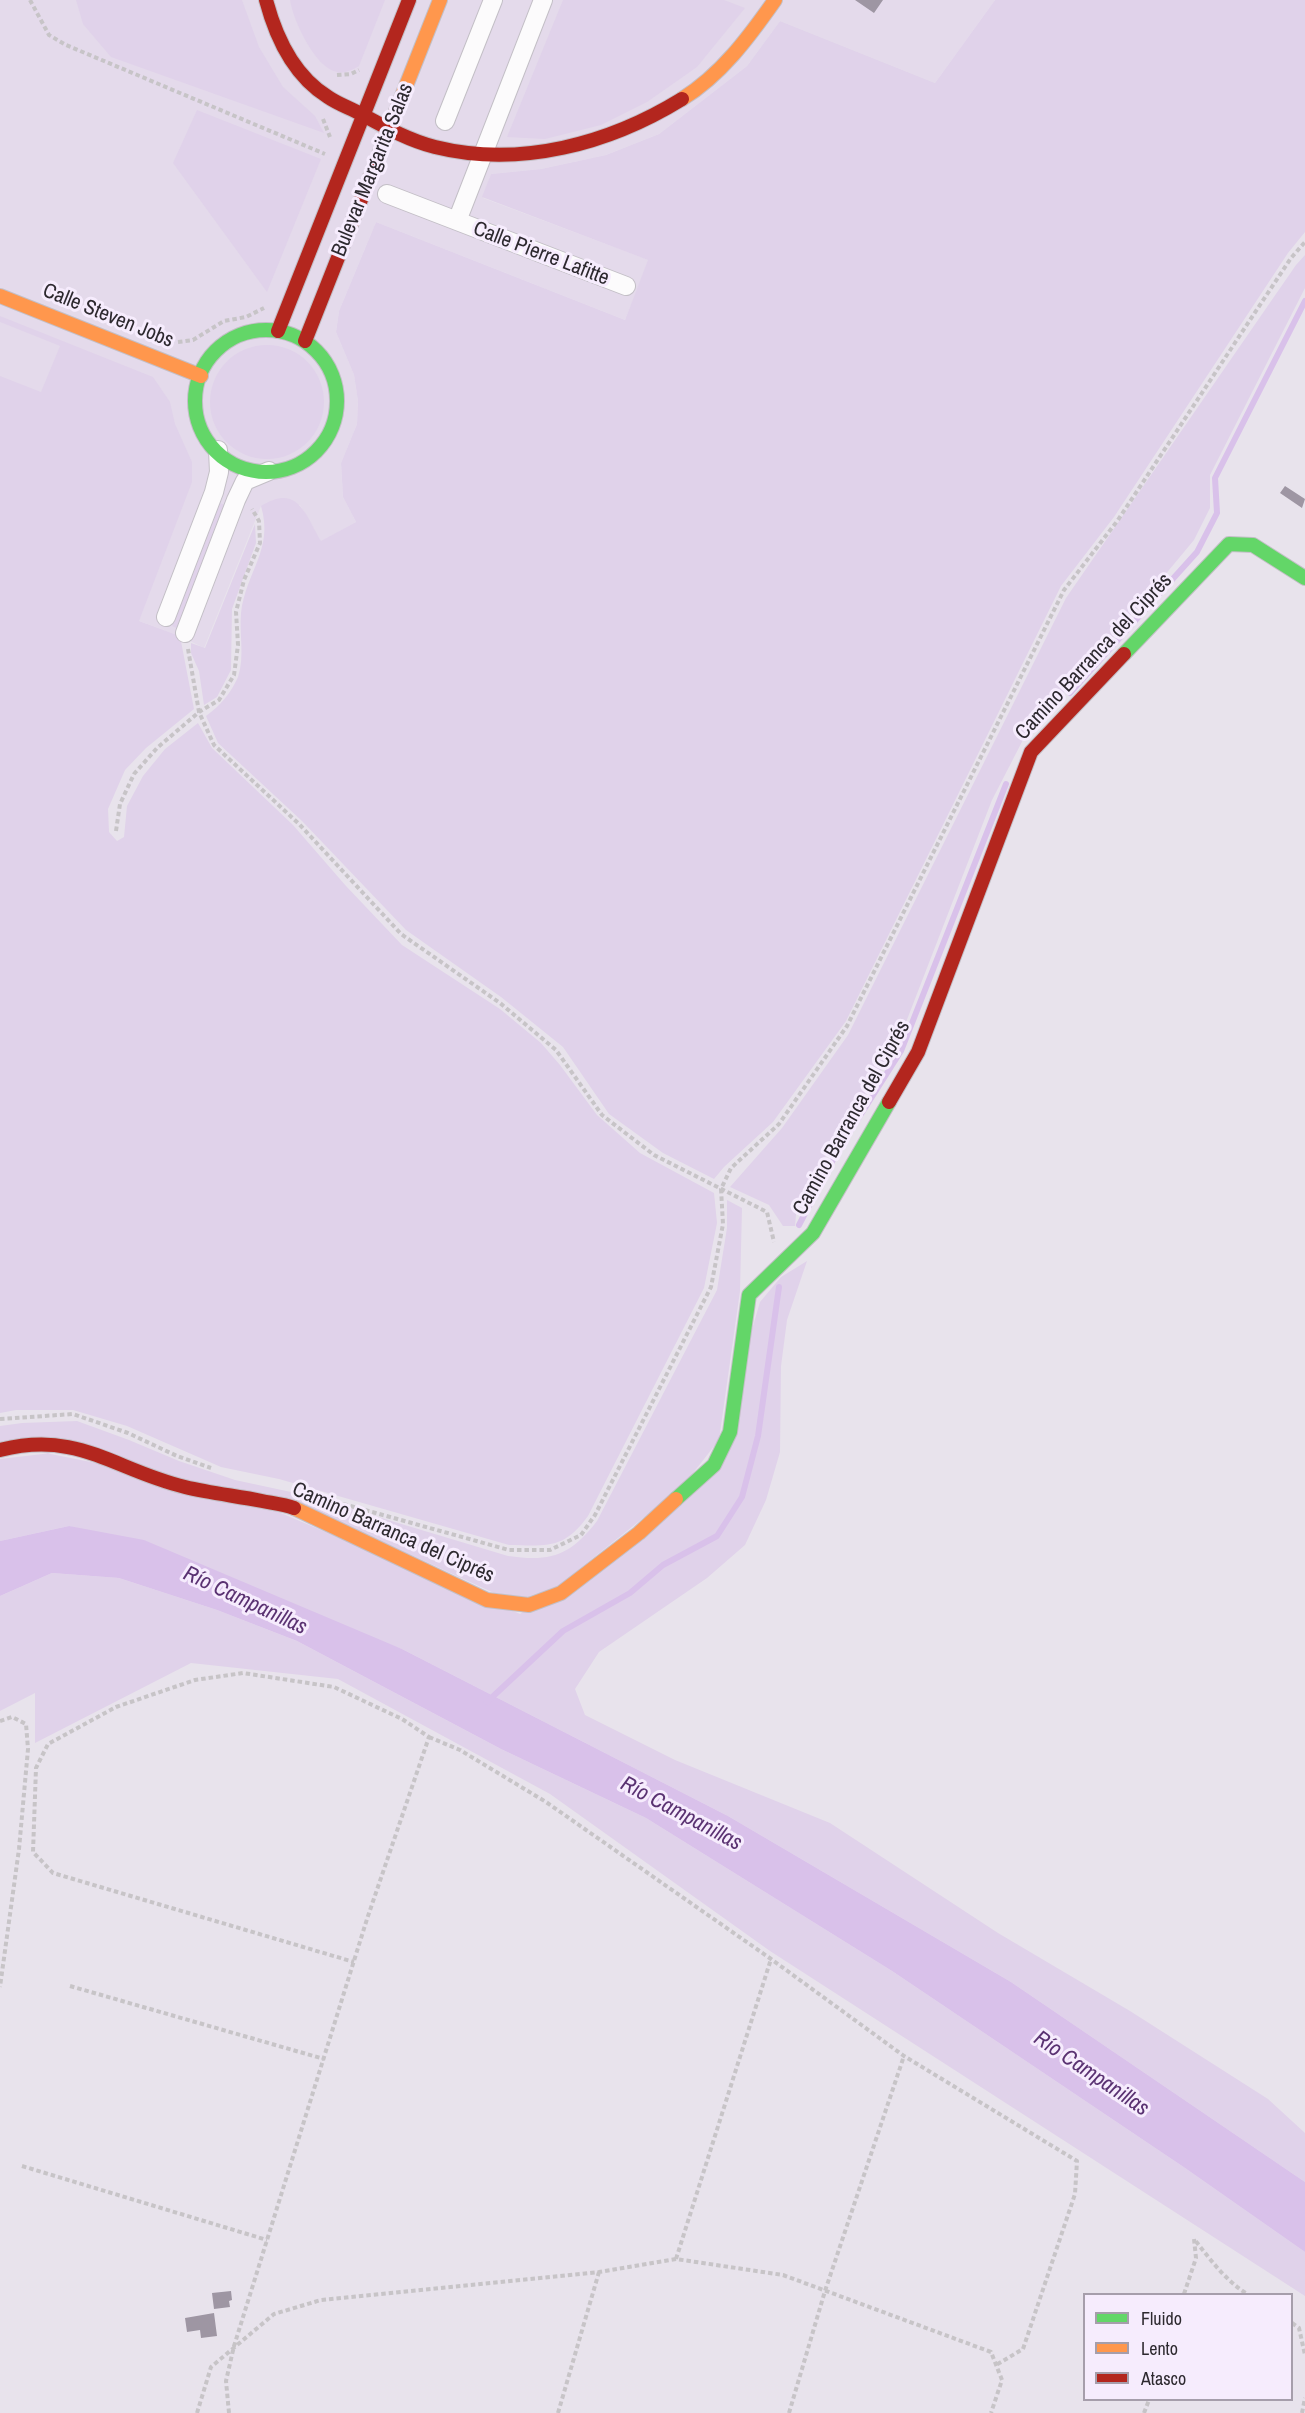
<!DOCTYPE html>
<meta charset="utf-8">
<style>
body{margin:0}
#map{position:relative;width:1305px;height:2413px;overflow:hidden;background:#e8e3ec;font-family:"Archivo Narrow",sans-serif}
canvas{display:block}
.legend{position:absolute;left:1083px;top:2293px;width:210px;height:108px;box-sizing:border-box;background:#f6ecfd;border:2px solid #a69eab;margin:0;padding:8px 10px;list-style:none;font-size:18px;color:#2d292f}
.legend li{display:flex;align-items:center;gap:12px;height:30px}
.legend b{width:30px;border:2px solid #a69eab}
</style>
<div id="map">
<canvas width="1305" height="2413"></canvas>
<ul class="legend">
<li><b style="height:8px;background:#63d668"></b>Fluido</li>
<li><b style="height:8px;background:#ff974d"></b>Lento</li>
<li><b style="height:8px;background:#b3261e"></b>Atasco</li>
</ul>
</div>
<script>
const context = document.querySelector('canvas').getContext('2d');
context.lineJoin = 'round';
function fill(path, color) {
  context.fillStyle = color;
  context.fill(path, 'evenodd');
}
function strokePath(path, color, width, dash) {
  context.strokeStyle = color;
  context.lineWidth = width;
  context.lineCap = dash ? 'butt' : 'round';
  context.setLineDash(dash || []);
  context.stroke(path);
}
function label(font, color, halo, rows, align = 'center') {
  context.font = font + ' "Archivo Narrow",sans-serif';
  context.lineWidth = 6;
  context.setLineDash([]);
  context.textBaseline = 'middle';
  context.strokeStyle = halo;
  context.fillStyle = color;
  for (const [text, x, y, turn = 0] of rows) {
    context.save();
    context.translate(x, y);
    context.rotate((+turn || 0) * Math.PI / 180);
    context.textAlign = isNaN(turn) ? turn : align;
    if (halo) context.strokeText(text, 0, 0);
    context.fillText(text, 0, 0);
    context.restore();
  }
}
fill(new Path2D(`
 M0 0H995L935 83 780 21 747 66 659 134 606 155 541 169 491 174 483 198 649 260 625 320 376 222 339 311 336 332 354 375 358 401 357 424 341 463 343 497 356 522 321 542 300 505 261 506 204 648 180 636 139 621 0 467Z`), '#e4daeb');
fill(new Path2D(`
 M76 0H242L259 47 283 87 315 116 324 133 111 57 83 24Z
 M290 0H385L359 66C352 70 344 74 337 72 315 68 293 20 290 0Z
 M563 0H724L745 8 697 67 647 102 601 125 545 139 507 137Z
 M995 0H1305V232L1288 253 1114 517 1061 586 846 1021 773 1122 724 1167 714 1179 663 1153 609 1114 563 1047 501 997 406 930 302 821 218 743 206 716C220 706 231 693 238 677 245 656 239 634 241 613 246 571 274 550 261 506 298 483 305 514 321 541L356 522 343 497 341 463 357 424 358 401 354 375 336 332 339 311 376 222 625 320 648 260 482 197 491 174 541 169 606 155 659 134 747 66 780 21 935 83Z
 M197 110 321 159 267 292 173 163Z
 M1305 255V288L1210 475V508L1194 540 1099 654 1027 732 992 800 896 1048 842 1129 797 1204 795 1226H783L769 1205 730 1187 782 1128 848 1035 1066 598 1296 265Z
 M0 316 153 377 170 402 175 424 192 462V482L139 621 180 636 194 709 146 748 125 770 108 809 109 832 117 841 124 837 127 806 143 776 165 749 198 723 212 748 293 825 346 886 402 945 500 1009 541 1043 560 1065 597 1115 640 1153 714 1193 717 1223 704 1288 588 1516C564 1549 548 1546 509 1545L279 1479 221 1467 127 1426 73 1410H16L0 1413V376L41 392 60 346 0 322Z
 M210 402a57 57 0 1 1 114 0a57 57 0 1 1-114 0Z
 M219 503 226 505 179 629 172 626Z
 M255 524 256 543 232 609 231 670 217 697 204 705 199 671 191 653V643L205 648Z
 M727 1200 742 1208 740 1291 719 1440 682 1487 558 1586 527 1597 494 1593 298 1503 0 1444V1426L22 1423 77 1421 129 1440 179 1461 235 1480 305 1495 508 1556C551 1562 570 1556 597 1521L717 1290 727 1228Z
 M807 1261 787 1320 781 1366 780 1452 766 1500 745 1545 707 1578 599 1652 575 1689 585 1715 675 1760 830 1823 998 1933 1130 2011 1268 2099 1305 2133V2182L1011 1982 728 1816 402 1649 69 1526 0 1541V1459L60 1452 276 1511 520 1614 708 1481 760 1302 781 1277Z
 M52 1573 119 1578 217 1610 297 1641 501 1749 646 1818 892 1971 1185 2168 1305 2252V2296L770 1951 550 1794 338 1679 191 1663 35 1743V1693L0 1711V1596Z`), '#e0d2ea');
fill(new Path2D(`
 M69 1526 144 1540 402 1649 728 1816 1011 1982 1305 2182V2252L1185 2168 892 1971 646 1818 501 1749 297 1641 217 1610 119 1578 52 1573 0 1596V1541Z`), '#d9c1ea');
strokePath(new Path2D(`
 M1070 693 1197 552 1217 513 1215 478 1305 301
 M799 1225 837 1152 901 1051 1006 784
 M487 1702 563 1631 630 1593 663 1565 717 1536 742 1497 758 1436 779 1287`), '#d9c1ea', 6);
fill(new Path2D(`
 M855 0H883L874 13Z
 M1285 486 1305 499 1302 508 1280 493Z
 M231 2291 232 2300 229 2301 230 2307 214 2309 212 2293Z
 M214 2313 217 2336 201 2338 200 2330 187 2332 185 2318Z`), '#9e96a3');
const street = new Path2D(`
 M445 121 493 0
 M387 194 626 286
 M457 221 543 0
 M166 617 214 492 219 472 218 450
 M185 633 236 500 245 481 269 471`);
const fast = new Path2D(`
 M195 401a71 71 0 1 1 142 0a71 71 0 1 1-142 0Z
 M1124 654 1229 544 1253 545 1305 578
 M676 1499 714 1465 730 1432 749 1295 813 1233 889 1102`);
const slow = new Path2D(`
 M402 96 440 0
 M682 99C721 75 749 37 775 0
 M0 296 201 376
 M294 1508 487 1600 529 1605 561 1593 639 1533 676 1499`);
const jam = new Path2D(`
 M266 0C276 38 294 76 328 97 338 104 350 108 361 114 385 127 408 140 435 147 520 168 609 144 682 99
 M278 331 409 0
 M305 341 402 96
 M889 1102 918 1052 1031 752 1124 654
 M0 1450C79 1430 114 1470 185 1487 210 1493 237 1496 262 1501 272 1503 284 1504 294 1508`);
strokePath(street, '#c3bfc6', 20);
strokePath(fast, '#c3bfc6', 16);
strokePath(slow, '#c3bfc6', 16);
strokePath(jam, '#c3bfc6', 16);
strokePath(new Path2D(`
 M30 0 49 35 66 45 325 154
 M337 75 351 74 359 70
 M323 119 330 137
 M178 342 193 340 224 321 246 317 264 308
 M188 649 199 712 214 745 299 824 401 934 500 1003 556 1050 602 1115 654 1155 767 1212 774 1242
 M116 831 120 804 134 774 157 748 199 712 219 700 234 675 238 645 236 612 244 580 260 543 259 521 252 509
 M0 1419 73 1414 128 1433 177 1456 211 1468
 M336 1502 509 1550H550L581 1535 595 1515 711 1287 723 1224 721 1189 731 1168 779 1124 847 1026 1064 590 1118 520 1291 258 1305 242
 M0 1721 12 1717 26 1724 28 1749 19 1849 0 1987
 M429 1737 460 1750 546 1802 771 1959 904 2056 1077 2161 1075 2194 1023 2349 996 2365
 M70 1986 324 2059
 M22 2166 267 2240
 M676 2259 771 1959
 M1184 2294 1196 2258 1194 2239C1210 2259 1225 2280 1247 2294
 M1292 2323 1299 2328 1305 2355
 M197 2413 211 2367 274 2314 321 2300 599 2272 676 2259 783 2275 991 2352 1002 2380 991 2413
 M229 2413 226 2381 234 2346 367 1919 429 1737 402 1719 334 1687 243 1673 195 1680 116 1707 48 1744 36 1768 33 1852 53 1873 354 1962
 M558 2413 599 2272
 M789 2413 825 2291 904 2056
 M1144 2413 1149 2400
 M1302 2413 1305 2398`), '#c7c4c7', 4, [4.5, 3]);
strokePath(street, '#fcfbfc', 18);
strokePath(fast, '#63d668', 14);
strokePath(slow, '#ff974d', 14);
strokePath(jam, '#b3261e', 14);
label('21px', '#2d292f', '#f6ecfd', [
 ["Bulevar Margarita Salas",373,170,-68],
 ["Calle Pierre Lafitte",541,254,21],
 ["Calle Steven Jobs",108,316,22],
 ["Camino Barranca del Ciprés",1094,657,-47],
 ["Camino Barranca del Ciprés",852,1118,-61],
 ["Camino Barranca del Ciprés",393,1533,24]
]);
label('italic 22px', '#5a3272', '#f6ecfd', [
 ["Río Campanillas",245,1601,25],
 ["Río Campanillas",681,1814,28],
 ["Río Campanillas",1091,2074,34]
]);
</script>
